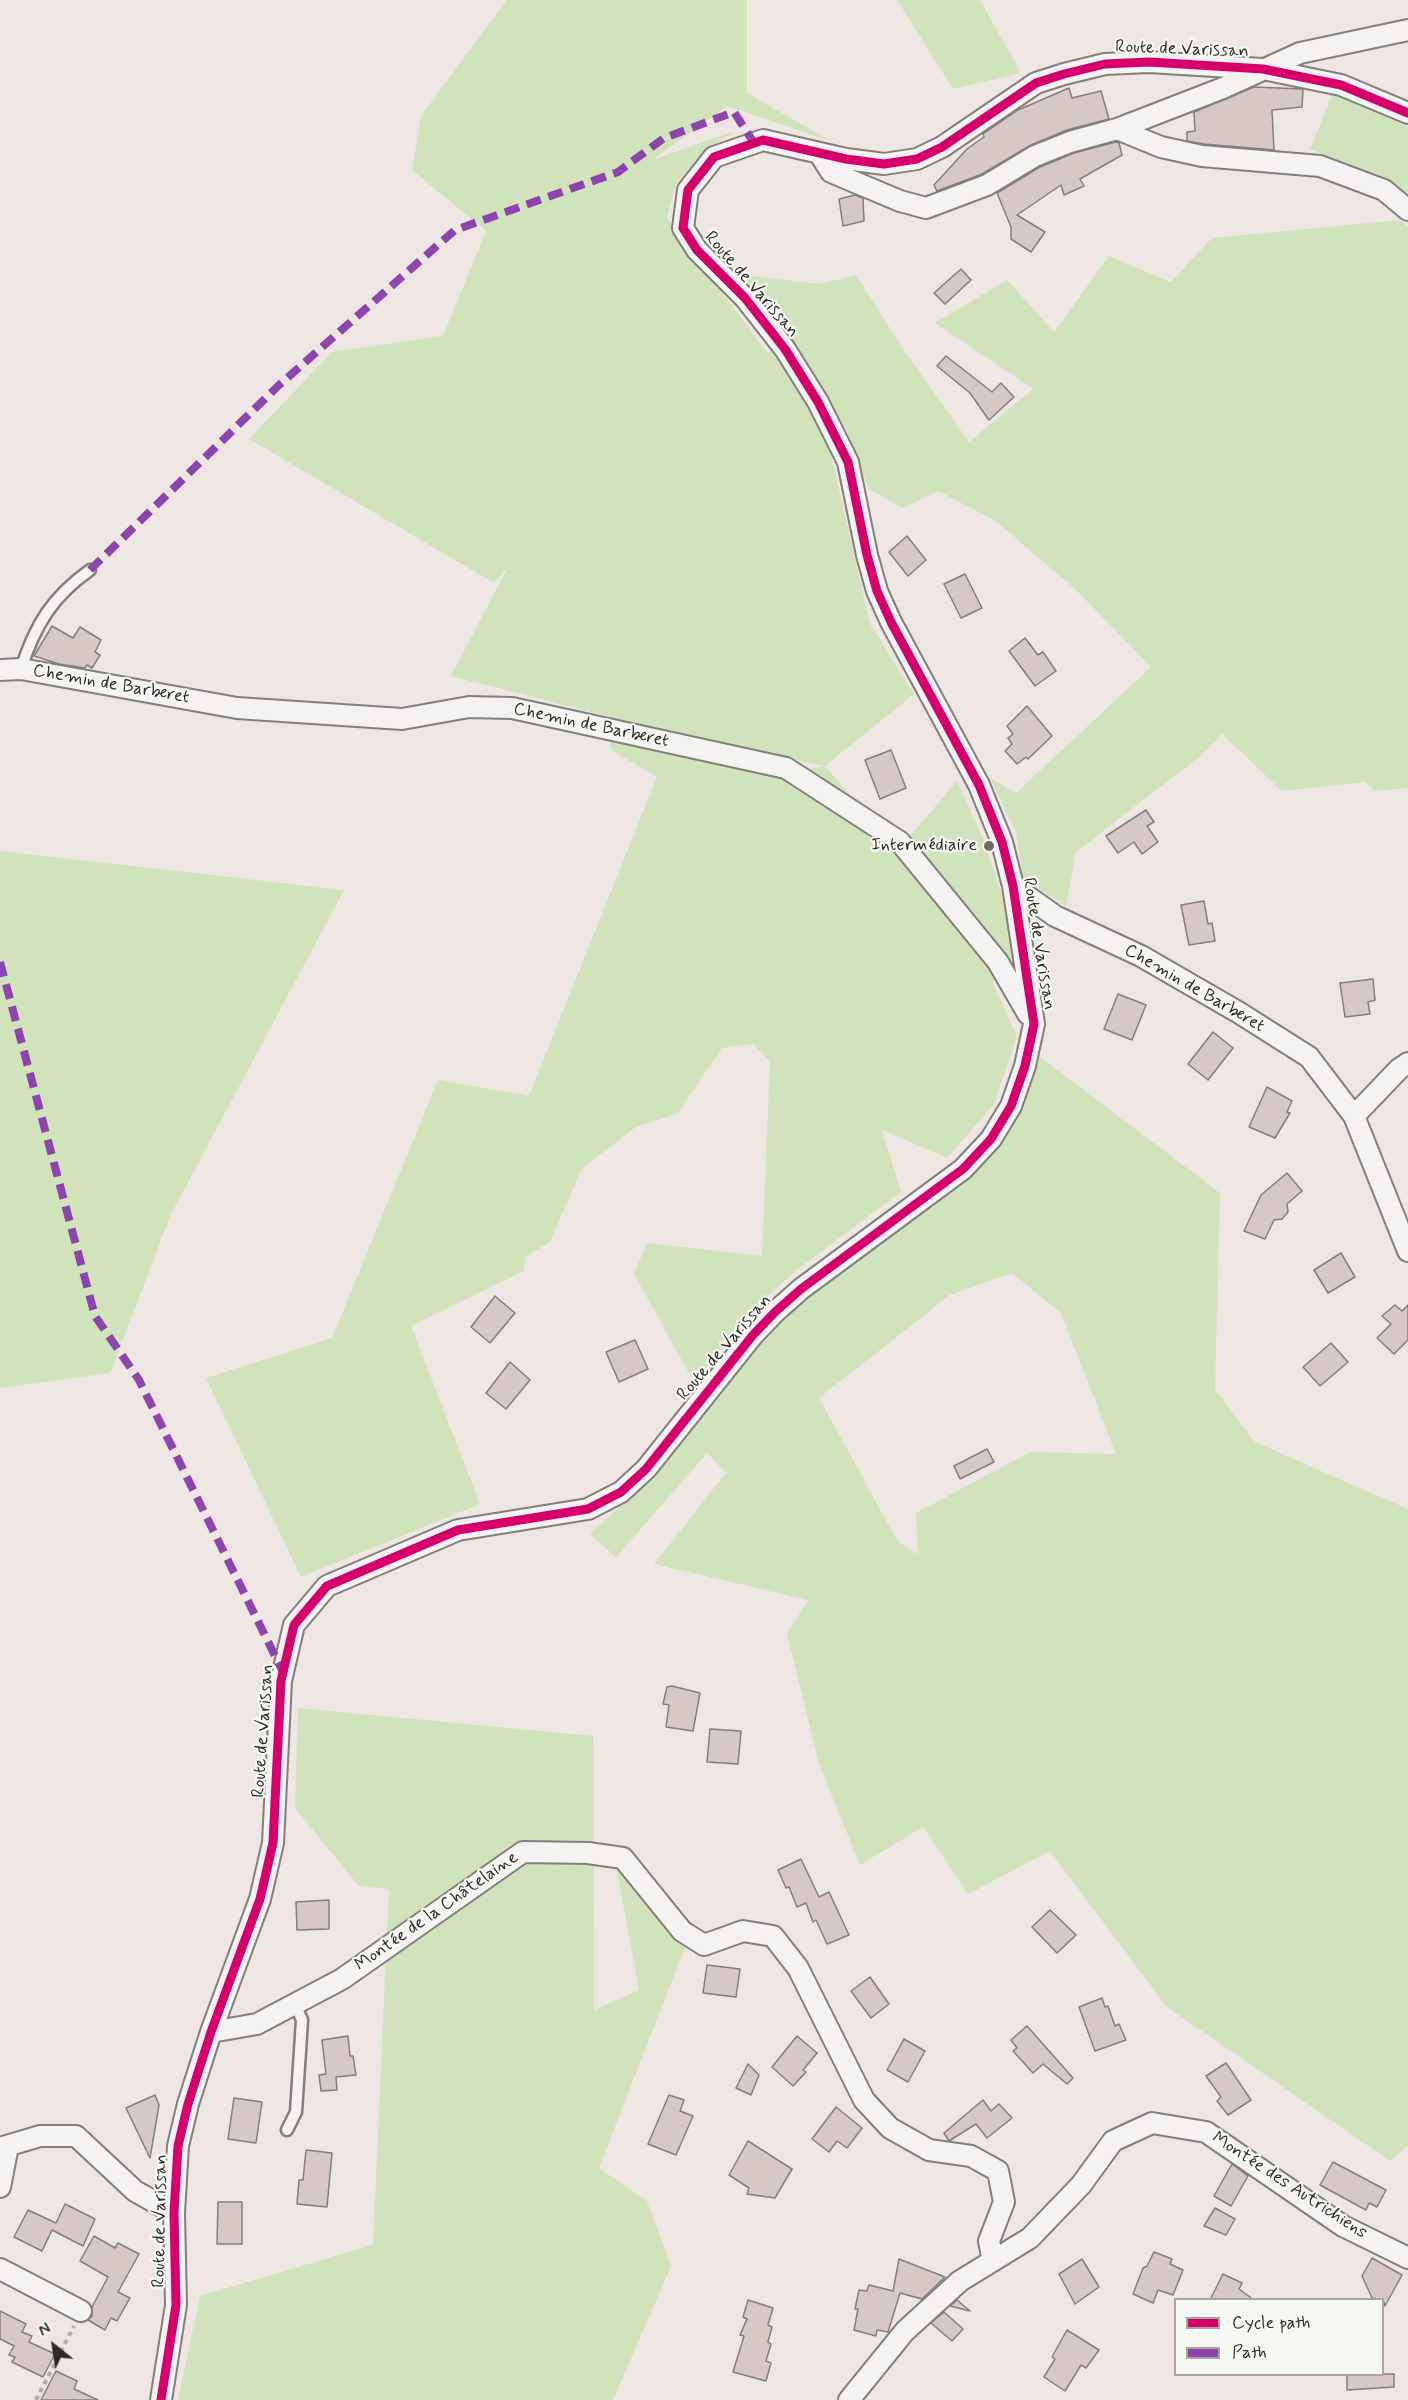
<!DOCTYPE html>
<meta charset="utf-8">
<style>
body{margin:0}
#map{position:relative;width:1408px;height:2400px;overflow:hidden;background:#ede6e3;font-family:Mynerve,sans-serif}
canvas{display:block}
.legend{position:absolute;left:1174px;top:2298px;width:210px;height:78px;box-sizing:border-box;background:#f6f6f2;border:2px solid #a5a5a2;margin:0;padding:8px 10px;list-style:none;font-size:18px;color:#2b2b2b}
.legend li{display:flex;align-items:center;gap:12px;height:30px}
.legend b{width:30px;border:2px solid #a5a5a2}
.north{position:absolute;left:24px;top:2316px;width:60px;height:60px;-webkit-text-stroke:4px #f6f6f2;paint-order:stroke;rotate:330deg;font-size:16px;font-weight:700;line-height:24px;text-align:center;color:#2b2b2b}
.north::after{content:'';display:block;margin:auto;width:21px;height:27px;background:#2b2b2b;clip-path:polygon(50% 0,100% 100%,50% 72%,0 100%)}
</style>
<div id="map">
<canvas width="1408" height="2400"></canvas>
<ul class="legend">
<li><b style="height:8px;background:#d6006c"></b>Cycle path</li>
<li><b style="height:8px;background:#8e44ad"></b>Path</li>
</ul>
<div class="north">N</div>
</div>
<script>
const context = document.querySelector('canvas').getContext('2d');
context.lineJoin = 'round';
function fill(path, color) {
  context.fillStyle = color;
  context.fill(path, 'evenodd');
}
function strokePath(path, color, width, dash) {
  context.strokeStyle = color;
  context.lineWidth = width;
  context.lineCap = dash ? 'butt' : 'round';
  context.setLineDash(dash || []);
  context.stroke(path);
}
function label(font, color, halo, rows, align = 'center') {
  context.font = font + ' Mynerve,sans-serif';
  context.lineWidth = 4.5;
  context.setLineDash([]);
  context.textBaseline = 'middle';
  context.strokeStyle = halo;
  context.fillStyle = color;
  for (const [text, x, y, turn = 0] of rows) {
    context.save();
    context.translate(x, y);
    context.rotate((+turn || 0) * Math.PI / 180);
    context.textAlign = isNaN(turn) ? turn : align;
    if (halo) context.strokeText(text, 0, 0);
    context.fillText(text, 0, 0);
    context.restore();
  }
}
fill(new Path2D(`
 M507 0H747V93L831 141 727 106 652 160 735 131 704 151 676 184 667 218 768 354 785 328 743 275 819 284 856 275 903 349 969 442 1033 389 935 323 1007 280 1054 332 1109 256 1171 282 1212 238 1400 220 1408 227V788L1374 791 1365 782 1282 791 1222 734 1198 758 1076 852 1066 906 1023 878 1016 832 990 778 1016 793 1151 667 1075 589 996 521 938 491 903 508 869 489 846 429 830 451 870 624 914 694 825 766 898 850 957 781 983 839 1002 894 1013 958 992 981 1017 1037 994 1104 947 1158 882 1130 901 1192 797 1270 763 1300 694 1382 634 1274 647 1243 762 1256 770 1062 753 1044 722 1048 677 1114 636 1127 582 1168 550 1242 525 1257 524 1271 411 1326 480 1504 301 1577 206 1378 332 1338 438 1080 529 1096 657 777 611 750V717L451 676 509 565 494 583 249 439 332 352 443 336 486 231 412 170 421 116ZM682 735 823 766 778 775Z
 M897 0H980L1021 73 953 89Z
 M1333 93 1408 127V196L1385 177 1310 149Z
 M0 851 344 890 171 1214 110 1373 0 1388Z
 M1037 1055 1220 1193 1215 1389 1255 1442 1408 1509V2145L1390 2161 1167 2007 1050 1851 968 1894 923 1827 860 1865 819 1764 787 1634 808 1600 654 1564 726 1473 707 1453 616 1557 590 1534 647 1481 780 1320 969 1176 1016 1117ZM1012 1273 1061 1313 1116 1454 1030 1452 916 1513 918 1554 898 1542 819 1398 950 1295Z
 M298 1708 593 1736 594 2010 639 1990 616 1866 685 1947 599 2168 647 2201 671 2266 613 2400H178L200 2296 373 2245 389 1889 359 1886 295 1808Z`), '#d0e3bb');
const building = new Path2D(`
 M1254 87 1303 89 1302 107 1272 110 1274 150 1204 144 1187 141V132L1195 131 1194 112Z
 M1069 88 1072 98 1101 91 1109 119 1067 130 1031 145 982 174 937 191 934 185 967 149 984 137 983 134 1018 110Z
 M1116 142 1119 143 1122 155 1080 179 1084 186 1064 195 1061 185 1017 215 1045 232 1031 252 1011 239V227L997 193 1040 167 1074 153Z
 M855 195 863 198 864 221 843 226 839 199Z
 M961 269 971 280 945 304 934 293Z
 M946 356 992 392 1001 383 1014 397 989 420 970 393 937 366Z
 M907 536 926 560 908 576 889 552Z
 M965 574 982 608 961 618 944 584Z
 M52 626 73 638 80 627 101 640 95 652 100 655 92 668 87 665 85 668 59 664 34 656Z
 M1025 638 1038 655 1043 652 1056 671 1035 686 1009 651Z
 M1027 706 1052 736 1028 759 1026 757 1017 764 1005 751 1012 744 1008 738 1013 734 1007 726Z
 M891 750 906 788 880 799 865 760Z
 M1146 810 1154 822 1147 826 1158 842 1142 854 1134 842 1118 853 1106 836Z
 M1204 901 1208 924 1212 923 1215 941 1189 945 1181 905Z
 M1373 979 1375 1000 1368 1002 1370 1014 1345 1017 1340 983Z
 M1118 994 1146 1005 1132 1040 1104 1029Z
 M1213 1032 1233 1048 1208 1080 1188 1064Z
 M1267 1087 1292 1101 1287 1112 1290 1113 1275 1138 1249 1127Z
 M1287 1173 1302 1191 1287 1204 1288 1212 1282 1219 1274 1220 1265 1239 1244 1231 1261 1195Z
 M1341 1253 1355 1277 1328 1293 1314 1270Z
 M495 1296 515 1313 490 1343 471 1327Z
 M1395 1305 1402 1311 1408 1305V1340L1394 1354 1377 1338 1391 1324 1382 1316Z
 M635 1340 648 1369 619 1382 606 1352Z
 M1331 1343 1348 1362 1320 1386 1303 1367Z
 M510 1362 530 1380 506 1409 486 1393Z
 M987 1449 994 1462 960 1479 954 1466Z
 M672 1686 700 1693 693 1731 666 1727 669 1705 663 1704 667 1687Z
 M710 1729 741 1731 738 1764 707 1762Z
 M801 1859 819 1897 829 1892 849 1935 827 1944 816 1920 813 1922 806 1903 797 1907 789 1887 786 1888 778 1870Z
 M329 1900V1929L297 1930 296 1902Z
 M1050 1910 1076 1935 1057 1953 1032 1927Z
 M707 1965 740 1969 736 1997 703 1993Z
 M870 1977 889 2004 871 2018 851 1991Z
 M1102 1998 1105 2007 1108 2006 1115 2026 1119 2024 1126 2040 1095 2051 1079 2007Z
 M1027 2026 1073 2078 1067 2084 1043 2064 1033 2073 1013 2051 1017 2048 1011 2040Z
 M348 2036 350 2056H353L356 2075 336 2077 337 2090 321 2091 319 2075 326 2074 322 2040Z
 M797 2036 817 2053 803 2070 806 2072 793 2086 772 2067Z
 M904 2039 925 2051 908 2082 887 2070Z
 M1226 2063 1251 2100 1228 2115 1217 2101 1221 2097 1206 2076Z
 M748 2064 759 2075 751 2095 736 2088Z
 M155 2095 159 2105 150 2158 126 2108Z
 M669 2095 684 2100 680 2111 693 2116 676 2155 648 2144Z
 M234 2098 262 2102 256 2143 228 2139Z
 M983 2100 991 2111 999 2104 1012 2118 987 2138 976 2124 949 2141 944 2133Z
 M836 2107 862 2128 847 2148 837 2141 829 2152 812 2139Z
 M748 2141 792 2169 775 2198 747 2194 749 2188 729 2175Z
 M306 2150 332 2153 327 2207 297 2204 299 2180H303Z
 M1333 2162 1386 2190 1377 2207 1369 2203 1366 2210 1320 2185Z
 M1232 2164 1248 2176 1231 2206 1214 2196Z
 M218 2202H242V2244H217Z
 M65 2204 95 2219 83 2246 52 2230 42 2251 14 2237 28 2210 56 2223Z
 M1215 2208 1235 2219 1226 2235 1204 2226Z
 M94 2236 115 2248 118 2243 139 2254 118 2292 130 2298 117 2321 111 2318 105 2330 88 2320 92 2316V2307L108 2277 80 2261Z
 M1154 2252 1172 2259 1170 2264 1183 2270 1173 2295 1158 2290 1153 2303 1133 2294 1143 2268 1147 2266Z
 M1372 2258 1402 2275 1385 2306 1383 2300 1372 2298 1362 2276Z
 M899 2259 945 2277 922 2299 900 2293 888 2332 877 2330 876 2336 854 2330 858 2309H855L859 2290 867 2291 869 2285 893 2291Z
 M1082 2259 1099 2287 1075 2304 1059 2274Z
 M1223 2274 1242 2283 1239 2289 1254 2300H1210Z
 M748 2300 773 2308 768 2325 772 2327 768 2342 771 2344 766 2361 771 2363 766 2381 733 2372 744 2336 740 2335 747 2319 743 2317Z
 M957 2300 970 2311 950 2306Z
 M0 2311 26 2324 22 2332 32 2336 29 2342 55 2354 43 2377 12 2362 15 2357 9 2355 14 2346 0 2339Z
 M944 2312 963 2329 952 2341 931 2323Z
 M1067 2330 1099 2350 1086 2368 1081 2365 1065 2391 1044 2377 1055 2359 1052 2357Z
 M56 2371 77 2381 74 2389 98 2400H41Z
 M1347 2374H1394V2387L1347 2390Z`);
fill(building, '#d6c8c4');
strokePath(building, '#827f7e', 1.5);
const lane = new Path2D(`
 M21 669C35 625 52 597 90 570
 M287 2130 296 2112 302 2020 295 2004`);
const street = new Path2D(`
 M1117 129 1161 147 1202 156 1320 166 1384 190 1408 210
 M819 153 831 172 900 201 926 208 987 185 1035 156 1070 142 1117 129 1223 88 1300 53 1408 30
 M0 670 21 669 237 708 402 719 469 707 512 708 786 768 900 842 998 962 1028 1014
 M1013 886 1055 916 1141 956 1238 1012 1309 1057 1354 1116 1408 1251
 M1354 1116 1399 1069 1408 1063
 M211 2032 257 2024 342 1979 523 1852 588 1853 623 1858 682 1931 704 1945 743 1931 773 1936 798 1968 864 2100 890 2128 929 2150 971 2156 998 2171 1004 2202 989 2241 993 2261
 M0 2148 40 2136H76L135 2191 174 2213
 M0 2187 8 2146
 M0 2269 81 2311
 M161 2400 176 2305 174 2213 178 2146 188 2104 211 2032 260 1899 273 1843 281 1681 294 1625 327 1586 458 1530 588 1509 621 1492 646 1469 753 1335 775 1312 801 1289 963 1169 991 1139 1011 1106 1025 1066 1034 1024 1013 886 1002 842 979 785 891 622 877 591 867 555 848 462 818 402 785 349 745 298 697 250 683 228 688 190 714 157 763 140 846 159 884 164 917 159 942 147 1036 83 1064 74 1105 64 1149 62 1263 69 1341 85 1408 113
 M849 2400 905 2331 960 2281 1030 2238 1081 2185 1113 2141 1152 2123 1206 2132 1343 2226 1408 2258`);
strokePath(lane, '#827f7e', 15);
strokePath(street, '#827f7e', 24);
strokePath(new Path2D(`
 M36 2400 74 2326`), '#afaead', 4, [4.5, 4.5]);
strokePath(lane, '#f4f3f1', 10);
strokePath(street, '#f4f3f1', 20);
strokePath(new Path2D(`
 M90 570 278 386 455 230 618 172 664 138 734 112 754 143
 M0 962 95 1316 139 1380 283 1672`), '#8e44ad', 8, [15, 8]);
strokePath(new Path2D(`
 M161 2400 176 2305 174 2213 178 2146 188 2104 211 2032 260 1899 273 1843 281 1681 294 1625 327 1586 458 1530 588 1509 621 1492 646 1469 753 1335 775 1312 801 1289 963 1169 991 1139 1011 1106 1025 1066 1034 1024 1013 886 1002 842 979 785 891 622 877 591 867 555 848 462 818 402 785 349 745 298 697 250 683 228 688 190 714 157 763 140 846 159 884 164 917 159 942 147 1036 83 1064 74 1105 64 1149 62 1263 69 1341 85 1408 113`), '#d6006c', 9);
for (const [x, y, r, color] of [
 [989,846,6,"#6f6c6b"]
]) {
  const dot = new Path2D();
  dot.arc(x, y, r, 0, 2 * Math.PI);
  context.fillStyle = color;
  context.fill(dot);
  strokePath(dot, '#f6f6f2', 2);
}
label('18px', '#2b2b2b', '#f6f6f2', [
 ["Route de Varissan",1182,50,2],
 ["Route de Varissan",751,285,49],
 ["Chemin de Barberet",111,685,10],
 ["Chemin de Barberet",591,726,12],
 ["Route de Varissan",1038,944,81],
 ["Chemin de Barberet",1194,989,30],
 ["Route de Varissan",725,1348,-49],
 ["Route de Varissan",264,1731,-86],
 ["Montée de la Châtelaine",437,1912,-35],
 ["Montée des Autrichiens",1289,2186,33],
 ["Route de Varissan",161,2221,-89]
]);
label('18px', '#2b2b2b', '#f6f6f2', [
 ["Intermédiaire",977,846]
], 'right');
</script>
